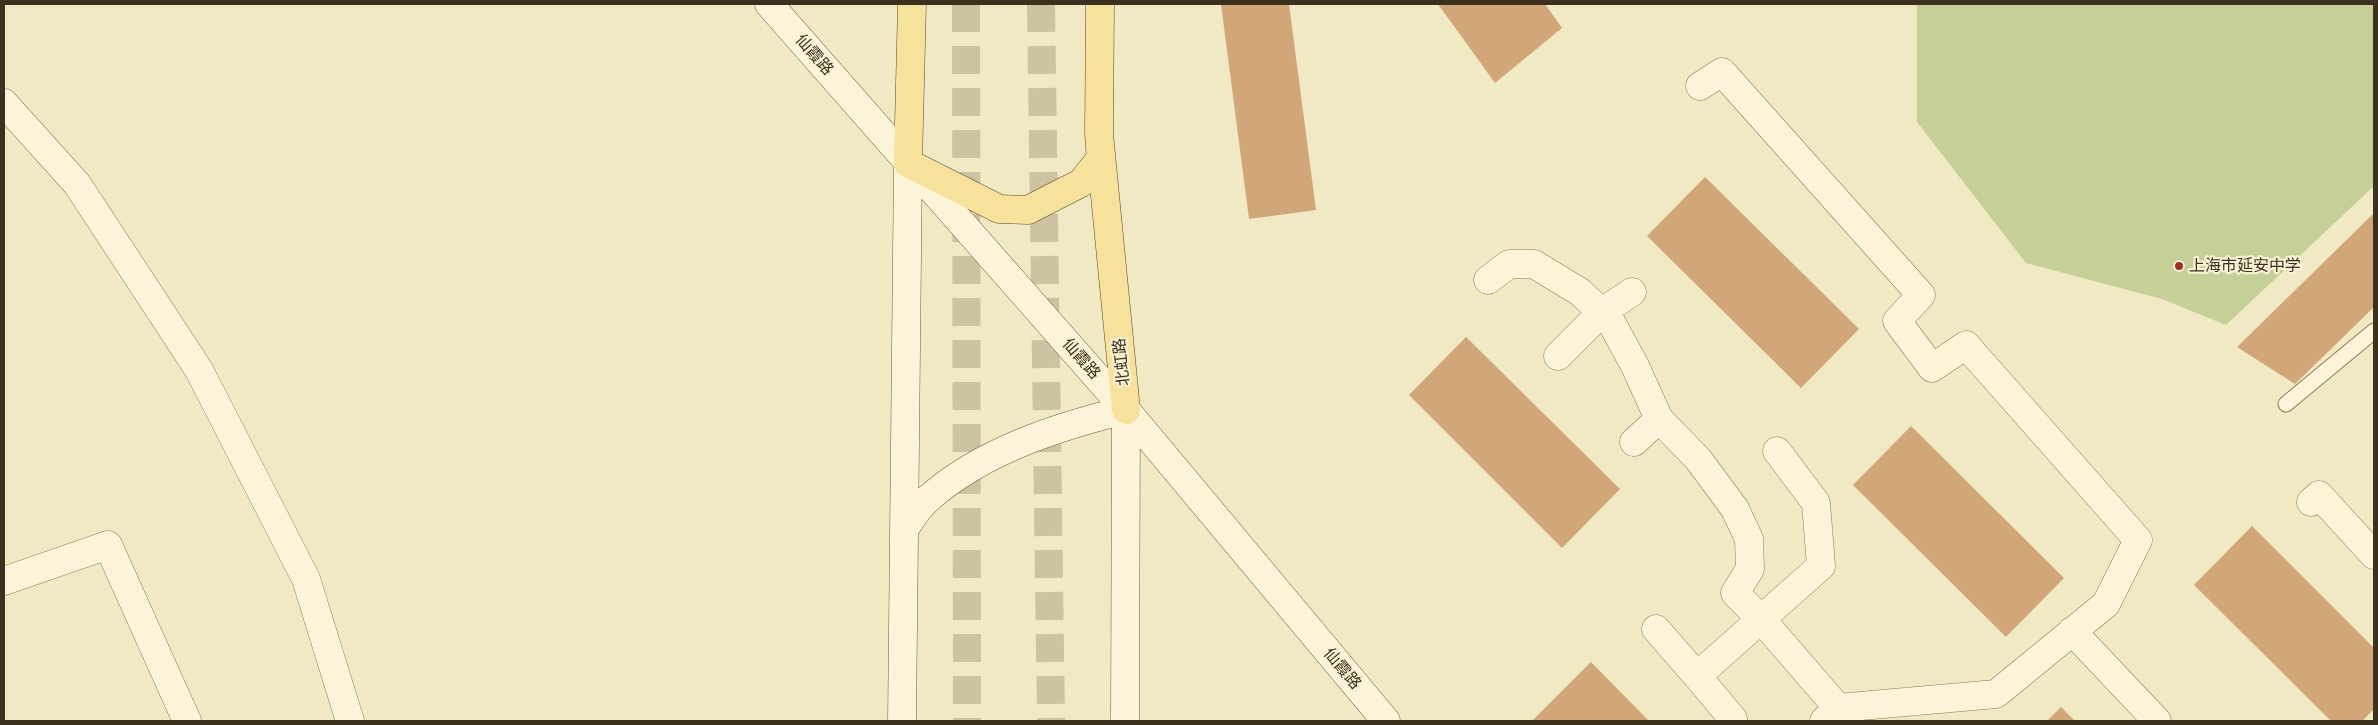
<!DOCTYPE html>
<meta charset="utf-8">
<style>
body{margin:0}
#map{position:relative;width:2378px;height:725px;overflow:hidden;background:#f1e8c4;font-family:Lora,serif}
canvas{display:block}
.frame{position:absolute;inset:0;border:5px solid #3c301e;pointer-events:none}
</style>
<div id="map">
<canvas width="2378" height="725"></canvas>
<div class="frame"></div>
</div>
<script>
const context = document.querySelector('canvas').getContext('2d');
context.lineJoin = 'round';
function fill(path, color) {
  context.fillStyle = color;
  context.fill(path, 'evenodd');
}
function strokePath(path, color, width, dash) {
  context.strokeStyle = color;
  context.lineWidth = width;
  context.lineCap = dash ? 'butt' : 'round';
  context.setLineDash(dash || []);
  context.stroke(path);
}
function label(font, color, halo, rows, align = 'center') {
  context.font = font + ' Lora,"Noto Sans SC",serif';
  context.lineWidth = 4.5;
  context.setLineDash([]);
  context.textBaseline = 'middle';
  context.strokeStyle = halo;
  context.fillStyle = color;
  for (const [text, x, y, turn = 0] of rows) {
    context.save();
    context.translate(x, y);
    context.rotate((+turn || 0) * Math.PI / 180);
    context.textAlign = isNaN(turn) ? turn : align;
    if (halo) context.strokeText(text, 0, 0);
    context.fillText(text, 0, 0);
    context.restore();
  }
}
fill(new Path2D(`
 M1917 4H2374V186L2226 325 2162 299 2026 263 1917 122Z`), '#c4d097');
fill(new Path2D(`
 M1221 4H1289L1316 210 1249 219Z
 M1438 4H1545L1562 28 1495 83Z
 M1705 177 1859 329 1801 388 1647 236Z
 M2374 213V307L2295 384 2237 347Z
 M1466 337 1620 489 1562 548 1409 395Z
 M1911 426 2064 578 2006 637 1853 485Z
 M2252 526 2374 648V709L2362 721H2331L2194 585Z
 M1591 662 1649 721H1532Z
 M2061 707 2075 721H2047Z`), '#d1a678');
strokePath(new Path2D(`
 M966 4 967 721
 M1041 4 1051 721`), '#cdc3a3', 28, [28, 14]);
const lane = new Path2D(`
 M2286 404 2374 331`);
const street = new Path2D(`
 M1700 86 1722 72 1921 295 1897 321 1932 368 1966 345 2138 540 2106 604 1996 694 1838 708
 M4 103 77 184 199 370 306 579 350 721
 M1488 280 1509 264H1534L1580 292 1610 320 1635 366 1659 419 1698 459 1735 509 1749 539 1750 569 1735 593 1761 619 1838 708 1824 721
 M1558 356 1602 312 1632 292
 M1634 442 1659 419
 M2311 502 2319 495 2374 555
 M4 581 108 545 187 721
 M1656 629 1697 676 1821 566 1816 503 1777 451
 M2072 631 2157 721
 M1697 676 1733 719`);
const secondary = new Path2D(`
 M769 4 1126 410 1386 721
 M905 528C912 518 919 506 929 498 982 451 1059 426 1126 410L1125 721
 M902 721 908 163`);
const primary = new Path2D(`
 M912 4 908 163 999 209 1028 210 1081 183 1101 158 1100 148
 M1100 4 1099 134 1126 410`);
strokePath(lane, '#8d7a59', 17);
strokePath(street, '#8d7a59', 29);
strokePath(secondary, '#6f5b3c', 29);
strokePath(primary, '#5b472e', 29);
strokePath(lane, '#fbf4d9', 15);
strokePath(street, '#fbf4d9', 28);
strokePath(secondary, '#fbf4d9', 28);
strokePath(primary, '#f6e29b', 28);
for (const [x, y, r, color] of [
 [2179,266,5,"#a03025"]
]) {
  const dot = new Path2D();
  dot.arc(x, y, r, 0, 2 * Math.PI);
  context.fillStyle = color;
  context.fill(dot);
  strokePath(dot, '#f8f1d5', 2);
}
label('16px', '#3c301e', '#f8f1d5', [
 ["仙霞路",814,55,49],
 ["仙霞路",1081,359,49],
 ["北虹路",1122,362,-96],
 ["仙霞路",1342,669,50]
]);
label('16px', '#3c301e', '#f8f1d5', [
 ["上海市延安中学",2189,266]
], 'left');
</script>
